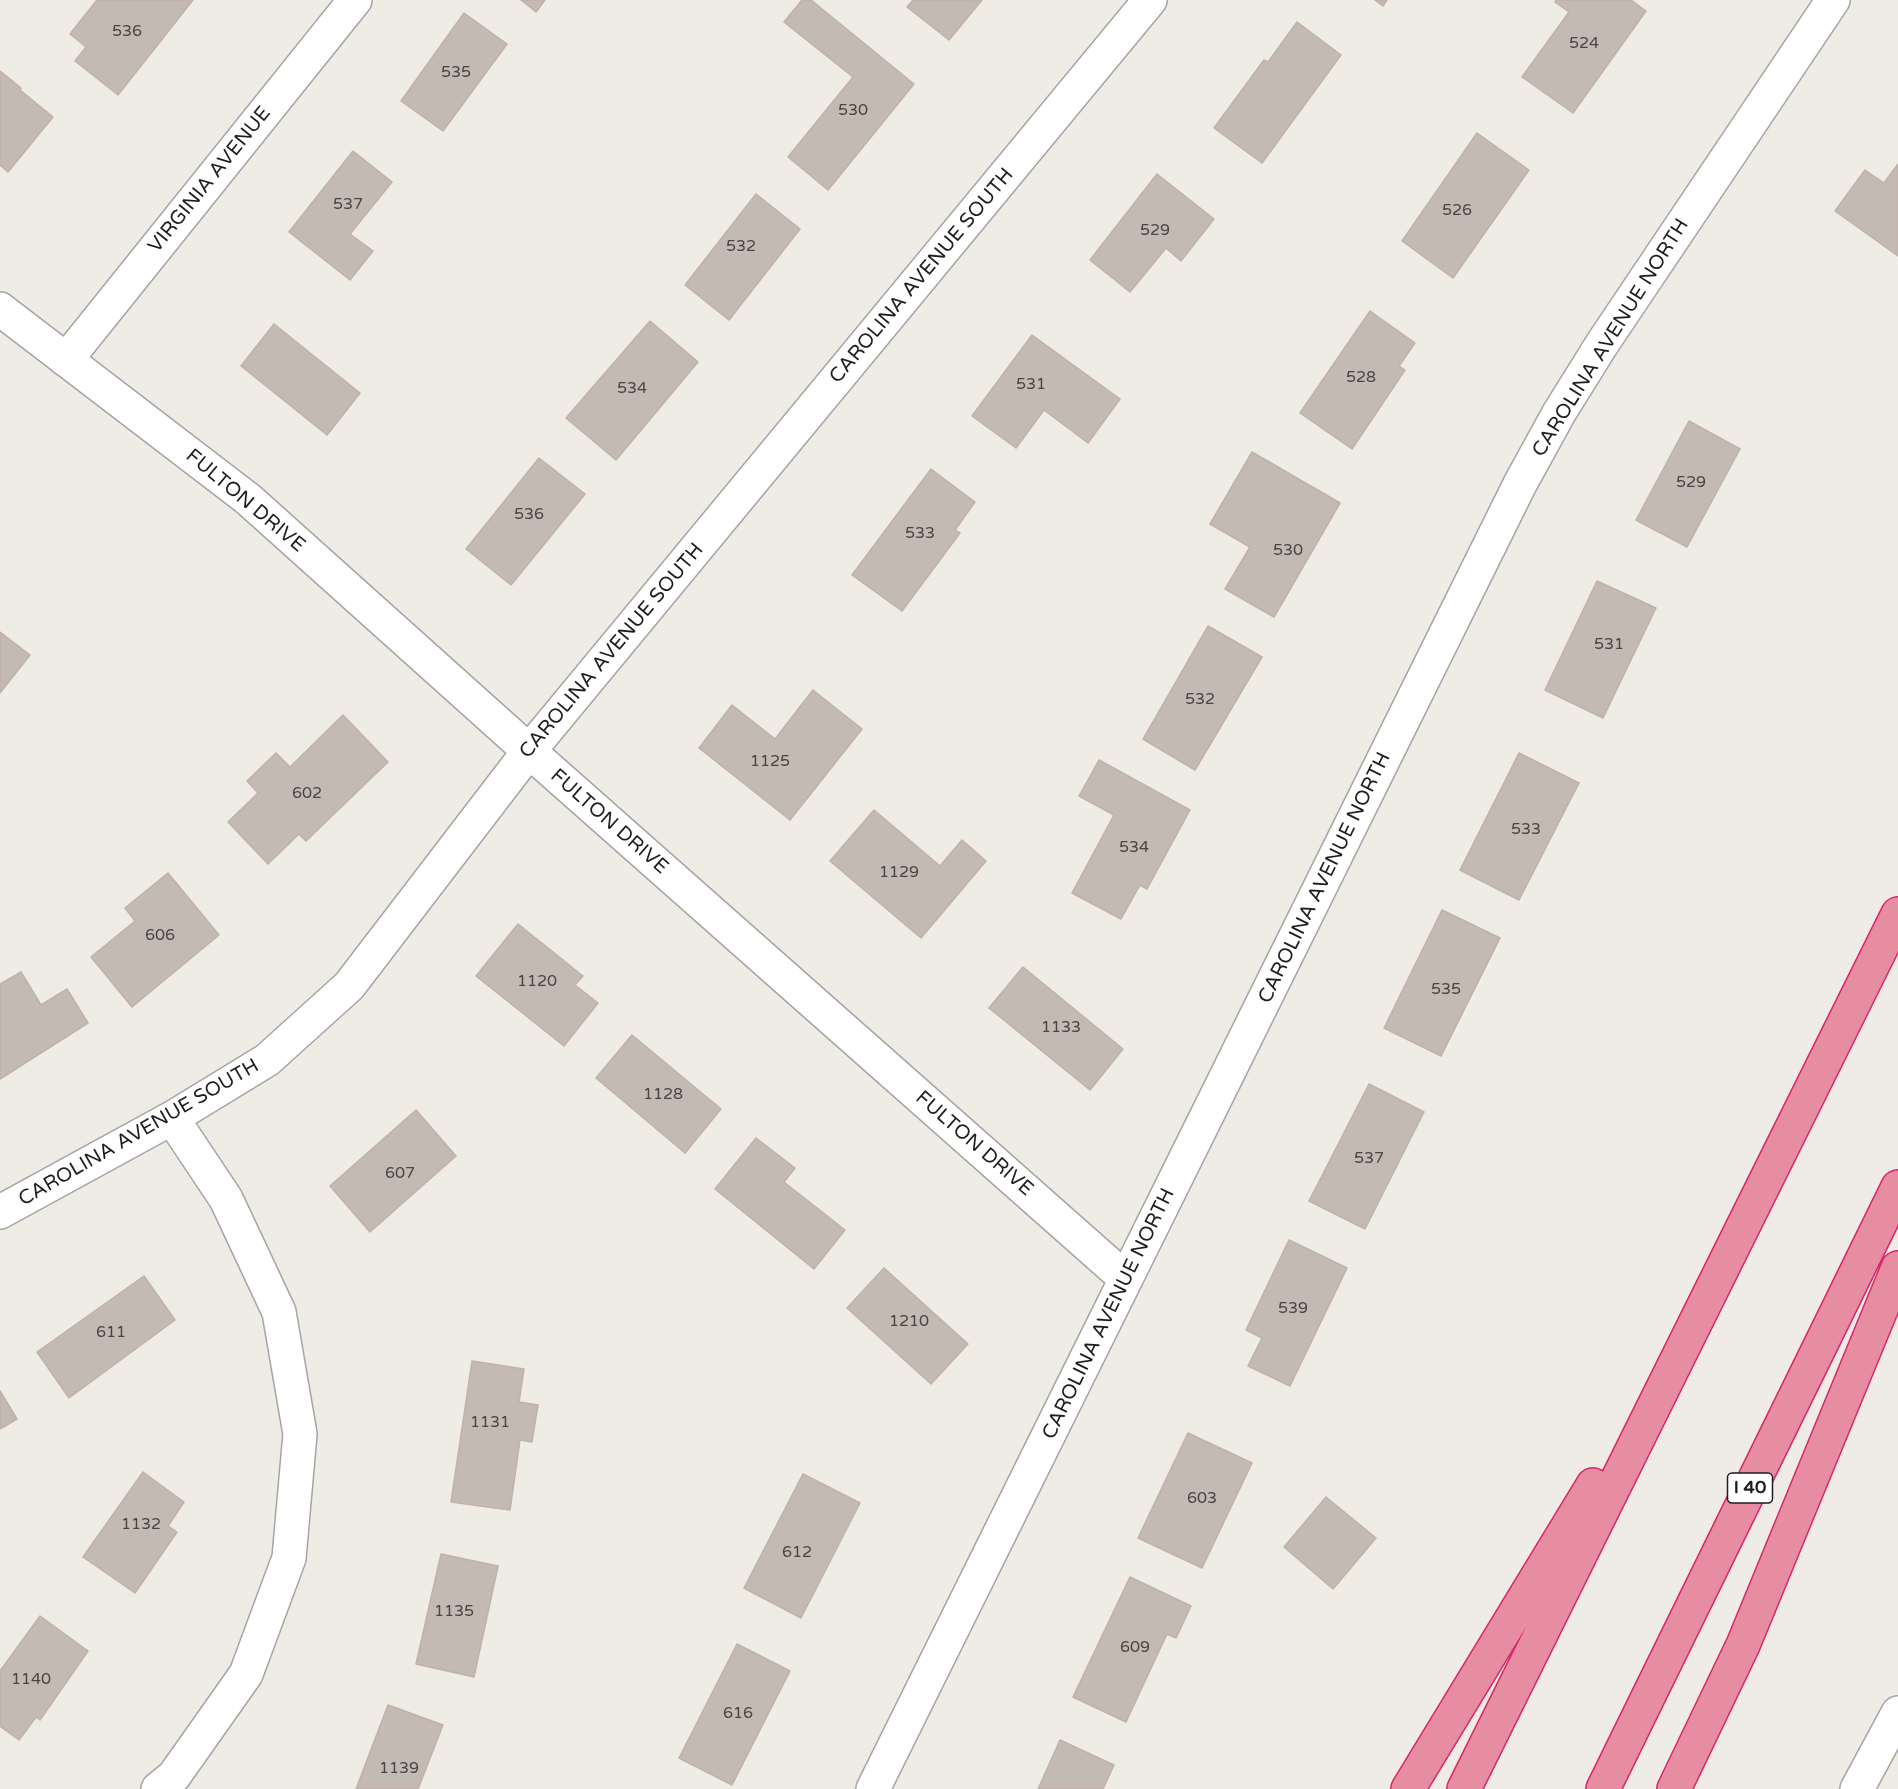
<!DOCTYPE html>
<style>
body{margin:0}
canvas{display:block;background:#efebe5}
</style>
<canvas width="1898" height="1789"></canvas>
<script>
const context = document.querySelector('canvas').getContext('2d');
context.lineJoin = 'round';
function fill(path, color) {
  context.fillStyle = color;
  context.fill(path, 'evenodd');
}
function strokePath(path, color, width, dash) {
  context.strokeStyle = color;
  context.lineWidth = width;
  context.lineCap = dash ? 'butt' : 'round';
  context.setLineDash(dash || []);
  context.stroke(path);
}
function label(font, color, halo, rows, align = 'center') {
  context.font = font + ' "Varela Round",sans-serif';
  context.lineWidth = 5;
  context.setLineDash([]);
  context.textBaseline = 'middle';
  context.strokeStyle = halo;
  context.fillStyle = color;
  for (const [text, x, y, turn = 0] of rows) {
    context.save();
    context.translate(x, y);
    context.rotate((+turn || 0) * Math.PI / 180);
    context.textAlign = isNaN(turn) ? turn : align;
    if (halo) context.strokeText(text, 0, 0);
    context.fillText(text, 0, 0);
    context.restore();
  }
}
const building = new Path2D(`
 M97 0H193L118 95 75 61 86 47 70 34Z
 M521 0H545L536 12Z
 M802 0H811L914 84 828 190 788 157 853 77 784 22Z
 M913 0H982L949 40 907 7Z
 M1375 0H1387L1383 6Z
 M1556 0H1631L1646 11 1573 113 1522 77 1569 12 1555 2Z
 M464 13 507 44 443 131 401 101Z
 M1297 22 1341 55 1262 163 1214 128 1264 60 1268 62Z
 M0 71 21 88 20 90 53 117 8 172 0 165Z
 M1477 133 1529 170 1453 278 1402 241Z
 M353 151 392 182 350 234 373 251 350 280 289 232Z
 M1898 164V256L1835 211 1865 170 1884 183Z
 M1157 174 1214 219 1181 261 1166 248 1130 292 1090 260Z
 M756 194 800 229 729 320 685 285Z
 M1370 311 1415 343 1399 366 1405 370 1352 449 1300 413Z
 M650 321 698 362 616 460 566 418Z
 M274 324 360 393 327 435 241 366Z
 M1032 335 1120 399 1088 443 1044 410 1016 448 972 416Z
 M1689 421 1740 449 1687 547 1636 520Z
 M1252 452 1340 503 1274 617 1225 589 1250 547 1210 524Z
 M539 458 585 494 511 585 466 549Z
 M931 469 975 502 955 530 960 533 902 611 852 575Z
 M1597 581 1656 608 1603 718 1545 690Z
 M1208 626 1262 657 1195 770 1143 739Z
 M0 632 30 655 0 693Z
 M813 690 862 729 790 820 699 748 732 705 775 739Z
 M343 715 388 762 306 841 299 834 268 864 228 822 258 793 247 781 276 753 290 767Z
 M1519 753 1579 783 1519 900 1460 870Z
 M1099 760 1190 810 1147 889 1140 885 1121 919 1072 893 1114 815 1079 796Z
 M874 810 940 866 962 840 986 861 921 938 830 861Z
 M168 873 219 935 132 1007 91 957 135 921 125 908Z
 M1442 910 1500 938 1441 1056 1384 1028Z
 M518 924 583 976 575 985 598 1003 564 1046 476 976Z
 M1023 967 1123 1049 1090 1090 989 1008Z
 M21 972 41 1005 67 989 88 1023 0 1079V984Z
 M632 1035 721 1109 685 1153 596 1078Z
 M1369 1084 1424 1112 1365 1229 1309 1201Z
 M416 1110 456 1156 370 1232 330 1186Z
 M756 1138 795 1168 784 1182 845 1230 814 1269 715 1189Z
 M1289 1240 1347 1268 1290 1386 1248 1366 1262 1338 1246 1330Z
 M884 1268 968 1344 931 1384 847 1308Z
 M144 1276 175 1320 69 1398 37 1352Z
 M472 1361 524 1369 519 1402 538 1405 532 1442 520 1440 510 1510 451 1502Z
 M0 1391 17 1419 0 1429Z
 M1188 1433 1252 1463 1202 1568 1138 1538Z
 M143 1472 184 1502 168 1526 177 1532 135 1593 83 1557Z
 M803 1474 860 1503 801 1618 744 1588Z
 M1326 1497 1376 1538 1333 1589 1284 1547Z
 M441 1554 498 1566 474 1677 416 1664Z
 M1130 1577 1191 1606 1176 1638 1167 1634 1126 1722 1073 1697Z
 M40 1616 88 1651 40 1720 36 1717 19 1740 0 1726V1671Z
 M737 1644 790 1671 732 1785 679 1758Z
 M388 1705 443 1725 418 1789H356Z
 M1060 1740 1114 1765 1103 1789H1038Z`);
fill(building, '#c4bab4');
strokePath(building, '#c1b1a7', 1.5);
const minor = new Path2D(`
 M0 309 248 499 529 751 1126 1279
 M66 360 355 0
 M0 1212 172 1118 267 1060 349 986 529 751 1150 0
 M158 1789 174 1776 246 1674 289 1558 300 1434 279 1312 226 1199 172 1118
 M873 1789 1520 484 1559 413 1602 344 1833 0
 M1857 1789 1898 1713`);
const highway = new Path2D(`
 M1408 1789 1593 1485
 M1464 1789 1898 914
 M1603 1789 1898 1187
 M1674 1789 1743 1645 1898 1268`);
strokePath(minor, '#a5a5a5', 36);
strokePath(highway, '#d9256c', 36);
strokePath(minor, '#fff', 33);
strokePath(highway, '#e68da2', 33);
label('16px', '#484544', null, [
 ["536",127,32],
 ["524",1584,44],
 ["535",456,73],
 ["530",853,111],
 ["537",348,205],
 ["526",1457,211],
 ["529",1155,231],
 ["532",741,247],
 ["528",1361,378],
 ["531",1031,385],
 ["534",632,389],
 ["529",1691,483],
 ["536",529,515],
 ["533",920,534],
 ["530",1288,551],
 ["531",1609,645],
 ["532",1200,700],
 ["1125",770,762],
 ["602",307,794],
 ["533",1526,830],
 ["534",1134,848],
 ["1129",899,873],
 ["606",160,936],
 ["1120",537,982],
 ["535",1446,990],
 ["1133",1061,1028],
 ["1128",663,1095],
 ["537",1369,1159],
 ["607",400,1174],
 ["539",1293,1309],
 ["1210",909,1322],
 ["611",111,1333],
 ["1131",490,1423],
 ["603",1202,1499],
 ["1132",141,1525],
 ["612",797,1553],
 ["1135",454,1612],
 ["609",1135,1648],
 ["1140",31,1680],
 ["616",738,1714],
 ["1139",399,1769]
]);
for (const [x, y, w] of [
 [1750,1488,45]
]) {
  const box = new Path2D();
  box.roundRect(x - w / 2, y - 15, w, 30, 4.5);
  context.fillStyle = '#fff';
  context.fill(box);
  strokePath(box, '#1e1e1e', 1.5);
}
label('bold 18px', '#1e1e1e', null, [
 ["I 40",1750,1488]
]);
label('20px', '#1e1e1e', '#fff', [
 ["VIRGINIA AVENUE",210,180,-51],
 ["CAROLINA AVENUE SOUTH",922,276,-50],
 ["CAROLINA AVENUE NORTH",1611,338,-58],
 ["FULTON DRIVE",245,501,40],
 ["CAROLINA AVENUE SOUTH",612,651,-50],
 ["FULTON DRIVE",609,822,41],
 ["CAROLINA AVENUE NORTH",1325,878,-64],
 ["CAROLINA AVENUE SOUTH",139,1133,-30],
 ["FULTON DRIVE",974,1144,41],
 ["CAROLINA AVENUE NORTH",1109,1314,-64]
]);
</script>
